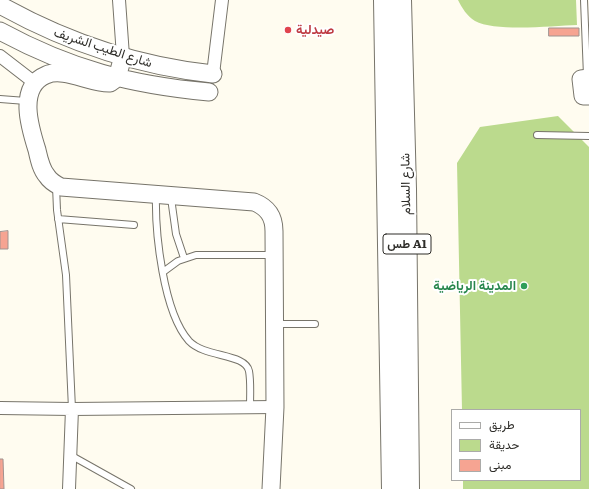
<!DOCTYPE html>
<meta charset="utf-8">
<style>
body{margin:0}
#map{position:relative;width:589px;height:489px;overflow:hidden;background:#fffcf0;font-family:Literata,Vazirmatn,serif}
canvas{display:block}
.legend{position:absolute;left:451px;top:409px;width:130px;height:72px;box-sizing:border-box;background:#fff;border:1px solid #ababa9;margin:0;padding:5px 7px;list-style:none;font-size:12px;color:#2e2d29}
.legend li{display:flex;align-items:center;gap:8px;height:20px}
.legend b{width:20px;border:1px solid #ababa9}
</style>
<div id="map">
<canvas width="589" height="489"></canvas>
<ul class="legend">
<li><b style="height:5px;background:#fff"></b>طريق</li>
<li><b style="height:11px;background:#bbda8d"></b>حديقة</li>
<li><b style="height:11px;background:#f6a492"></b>مبنى</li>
</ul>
</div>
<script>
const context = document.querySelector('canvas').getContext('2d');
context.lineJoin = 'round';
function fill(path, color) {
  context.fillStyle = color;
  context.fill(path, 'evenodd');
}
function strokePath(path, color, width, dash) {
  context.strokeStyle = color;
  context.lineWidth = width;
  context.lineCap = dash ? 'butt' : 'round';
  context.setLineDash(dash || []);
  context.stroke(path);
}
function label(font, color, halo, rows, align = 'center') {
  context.font = font + ' Literata,Vazirmatn,serif';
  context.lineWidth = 4;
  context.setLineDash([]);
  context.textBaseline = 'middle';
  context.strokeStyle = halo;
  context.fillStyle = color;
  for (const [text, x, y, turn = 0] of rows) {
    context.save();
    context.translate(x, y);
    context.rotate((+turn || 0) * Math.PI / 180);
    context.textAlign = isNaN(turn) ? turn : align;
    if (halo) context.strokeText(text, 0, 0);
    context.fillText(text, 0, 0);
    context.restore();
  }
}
fill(new Path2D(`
 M458 0H576L577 25C552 26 495 32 475 21 467 16 462 8 458 0Z
 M558 116 589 147V489H463V480H580V410H462L457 163 480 127Z`), '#bbda8d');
const building = new Path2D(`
 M549 28H579V36H549Z
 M8 231V249H0V232Z
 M0 459H3L4 489H0Z`);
fill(building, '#f6a492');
strokePath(building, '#a09390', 1);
const service = new Path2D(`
 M584 0 587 76
 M0 99 26 101
 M537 135 589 136
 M56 186 57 210 66 275 72 409
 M156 195C155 232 163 312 189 341 205 358 245 353 249 371 251 382 250 396 250 407
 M171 198 176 234 184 258
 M58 219 134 225
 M163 272 178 261 196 255H273
 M277 324H315
 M72 456 131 489`);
const minor = new Path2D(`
 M119 0 123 56
 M0 56 35 83
 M213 74 222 0
 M0 408 72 409 275 407
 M69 489 72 409`);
const secondary = new Path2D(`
 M0 5C66 42 138 66 213 74
 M0 31C70 69 131 85 209 92
 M123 56 117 78 110 83C91 84 64 67 46 75 17 87 30 128 37 150 39 159 41 169 47 176 50 181 55 184 61 187L254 202C267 207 274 216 274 231L275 407 271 489
 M589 78 581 79 583 96H589`);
const trunk = new Path2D(`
 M384 0 392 489
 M401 0 406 189 409 489`);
strokePath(service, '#77746a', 8);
strokePath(minor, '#77746a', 14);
strokePath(secondary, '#77746a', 19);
strokePath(trunk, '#77746a', 22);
strokePath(service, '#fff', 6);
strokePath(minor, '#fff', 12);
strokePath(secondary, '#fff', 17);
strokePath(trunk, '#fff', 20);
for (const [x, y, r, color] of [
 [288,30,4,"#e0444e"],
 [524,286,4,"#2e9e5b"]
]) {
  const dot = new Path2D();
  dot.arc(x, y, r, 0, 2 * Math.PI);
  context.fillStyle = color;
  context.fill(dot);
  strokePath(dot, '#fff', 1.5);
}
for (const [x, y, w] of [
 [407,244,48]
]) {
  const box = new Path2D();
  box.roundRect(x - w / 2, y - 10, w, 20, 3);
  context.fillStyle = '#fff';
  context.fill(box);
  strokePath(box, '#2e2d29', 1);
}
label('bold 12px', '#2e2d29', null, [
 ["طس A1",407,244]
]);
label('bold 13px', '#be3a42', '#fff', [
 ["صيدلية",296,30]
], 'left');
label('13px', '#2e2d29', '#fff', [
 ["شارع الطيب الشريف",103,48,18],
 ["شارع السلام",406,184,-91]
]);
label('bold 13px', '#27864d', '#fff', [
 ["المدينة الرياضية",516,286]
], 'right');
</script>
